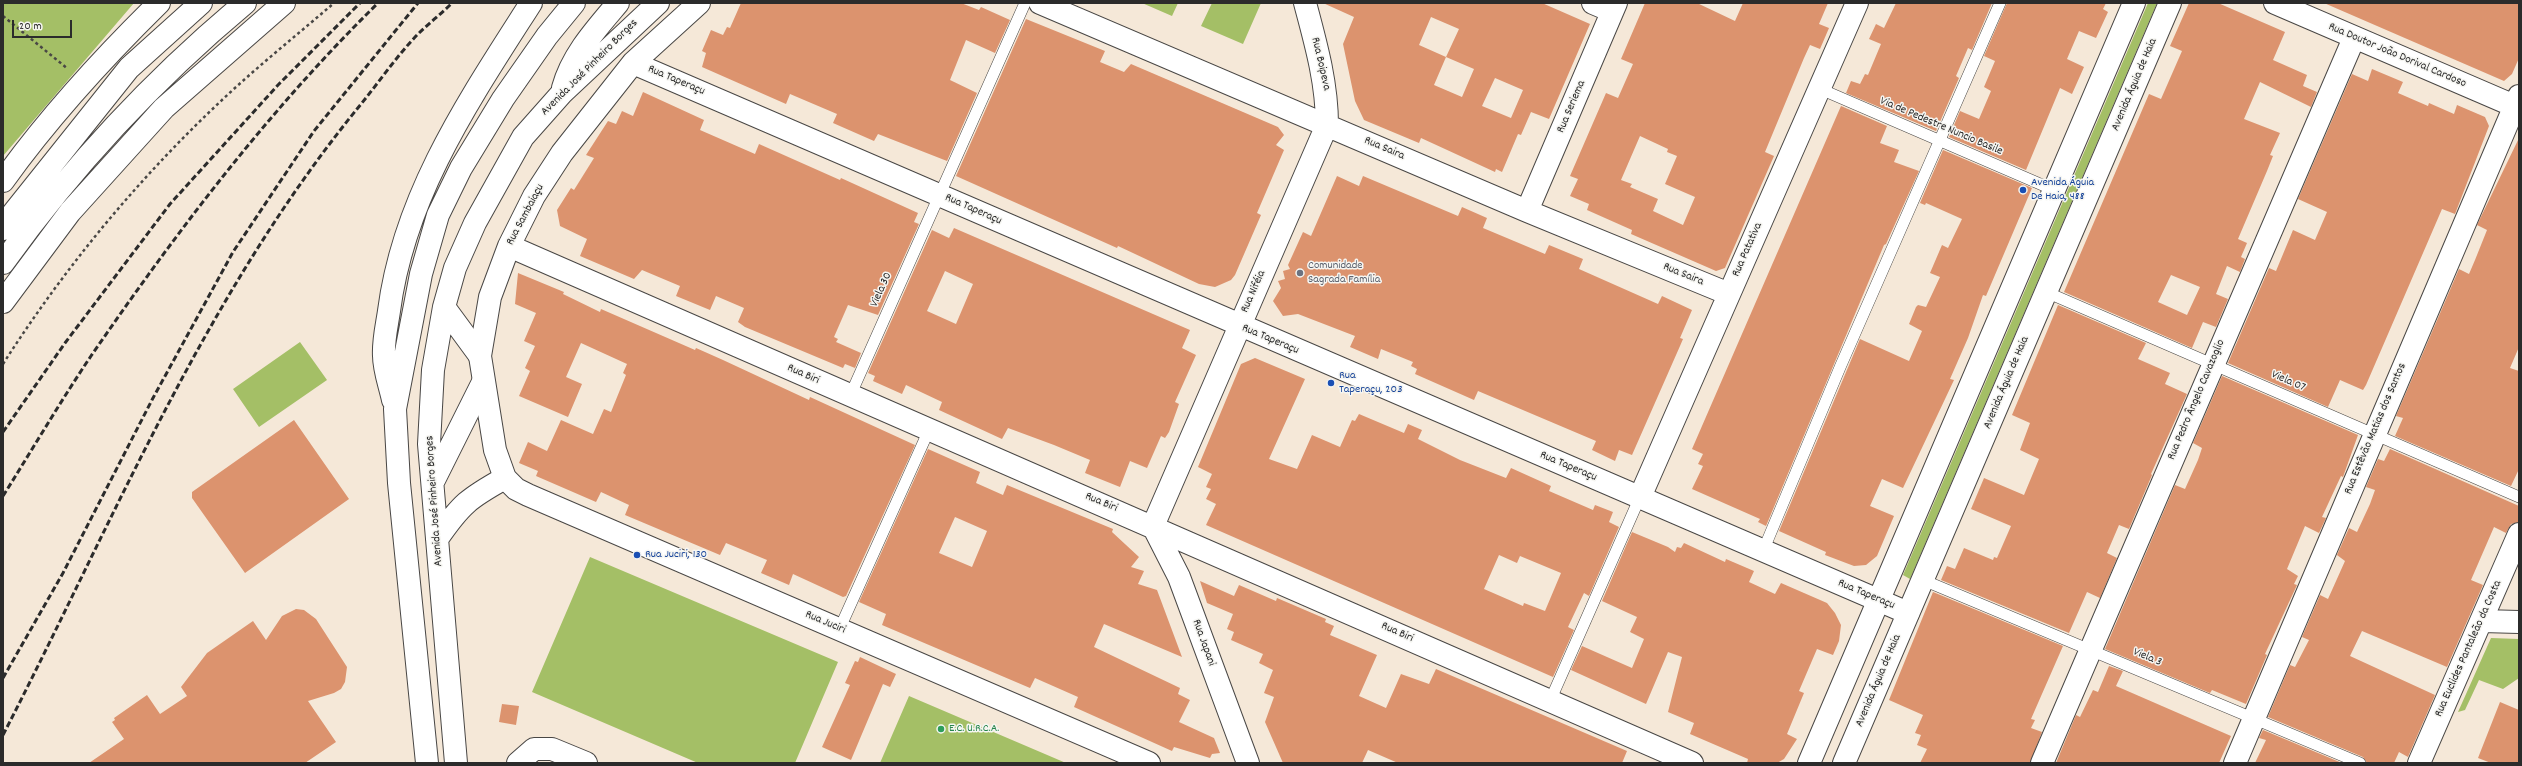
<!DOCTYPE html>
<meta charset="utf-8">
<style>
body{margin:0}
#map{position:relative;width:2522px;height:766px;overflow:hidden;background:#f5e8d8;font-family:Dekko,sans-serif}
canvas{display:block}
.frame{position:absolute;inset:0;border:4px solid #2b2b2b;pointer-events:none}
.scale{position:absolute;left:12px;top:20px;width:60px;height:18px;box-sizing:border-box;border:2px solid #2b2b2b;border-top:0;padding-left:5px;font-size:12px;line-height:14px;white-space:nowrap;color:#2b2b2b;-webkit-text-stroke:3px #f6f6f2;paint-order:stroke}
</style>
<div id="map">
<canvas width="2522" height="766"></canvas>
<div class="frame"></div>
<div class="scale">20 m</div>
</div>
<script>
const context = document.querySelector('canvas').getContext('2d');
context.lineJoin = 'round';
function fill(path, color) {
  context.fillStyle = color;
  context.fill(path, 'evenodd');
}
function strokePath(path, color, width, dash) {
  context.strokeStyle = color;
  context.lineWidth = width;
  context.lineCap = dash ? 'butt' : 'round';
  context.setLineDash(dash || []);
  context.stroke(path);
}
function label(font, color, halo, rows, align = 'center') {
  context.font = font + ' Dekko,sans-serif';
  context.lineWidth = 3;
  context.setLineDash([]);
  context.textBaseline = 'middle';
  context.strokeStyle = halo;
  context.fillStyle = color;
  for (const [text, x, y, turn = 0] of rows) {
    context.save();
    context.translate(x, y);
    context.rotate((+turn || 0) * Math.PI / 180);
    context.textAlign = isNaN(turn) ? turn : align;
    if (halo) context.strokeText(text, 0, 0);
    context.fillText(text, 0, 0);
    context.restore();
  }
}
fill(new Path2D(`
 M3 3H134L3 156Z
 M1142 3H1178L1172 16Z
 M1212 3H1261L1243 44 1201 26Z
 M2148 3H2157L1910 579 1903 575Z
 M300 342 327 380 259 427 233 389Z
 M590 557 838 662 795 763H698L532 692Z
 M2491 638 2519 639V678L2503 689 2479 680 2465 710 2458 712Z
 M909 696 1066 763H880Z`), '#a4bf66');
fill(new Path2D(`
 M741 3H961L979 10 981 7 1010 20 995 53 966 40 950 80 977 93 947 161 878 134 874 141 833 123 837 114 790 94 786 104 702 67 706 53 702 51 711 30 723 35 727 27 730 28Z
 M1323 3H1542L1590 24 1549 119 1531 112 1521 135 1518 134 1502 172 1496 169 1495 172 1421 138 1419 143 1364 120 1355 101 1343 44 1354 17ZM1431 17 1459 29 1446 57 1419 45ZM1446 57 1474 69 1462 97 1434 85ZM1495 78 1523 90 1511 118 1482 106Z
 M1645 3H1697L1735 21 1743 3H1828L1819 24 1829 28 1820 49 1810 45 1804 58 1765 152 1774 156 1725 268 1716 271 1631 234 1632 230 1587 210 1589 204 1570 196 1578 179 1570 176 1606 93 1618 98 1633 64 1621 59ZM1640 136 1668 149 1667 152 1677 156 1665 184 1695 197 1683 225 1653 211 1658 199 1630 187 1632 184 1621 180Z
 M1896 3H1992L1972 50 1968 48 1956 76 1959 78 1936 131 1846 93 1851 81 1860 84 1865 74 1868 75 1881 44 1869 39 1876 24 1884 28Z
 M2007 3H2106L2103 9 2108 12 2096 38 2079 31 2067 59 2084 67 2072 94 2060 88 2026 170 1949 137 1960 111 1979 119 1991 91 1984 87 1995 61 1984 56Z
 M2189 3H2218L2285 32 2273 60 2307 75 2303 86 2317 92 2311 107 2260 82 2244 119 2280 133 2270 155 2273 156 2267 171 2238 239 2247 243 2241 257 2245 259 2240 272 2227 266 2216 294 2228 299 2216 327 2203 322 2192 348 2064 292 2149 94 2161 99 2182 51 2170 46ZM2171 275 2200 287 2187 315 2158 302Z
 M2324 3H2519V58L2512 74 2504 81Z
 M1026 19 1105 51 1100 62 1124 72 1131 64 1278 127 1284 135 1276 145 1284 150 1257 213 1261 215 1235 275 1231 280 1215 287 1199 284 1118 246 1117 248 956 176Z
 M2372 69 2403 82 2398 93 2428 106 2429 103 2454 114 2457 105 2485 117 2489 126 2455 214 2442 209 2366 385 2363 390 2340 380 2328 407 2228 363 2269 268 2276 271 2293 230 2315 240 2327 212 2298 199 2352 74 2368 81Z
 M643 92 704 120 700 130 755 154 759 144 840 180 841 178 918 213 914 222 919 224 878 315 848 305 834 337 838 339 836 342 861 353 855 368 845 364 843 368 745 327 738 322 744 308 716 296 710 310 676 296 680 286 642 270 634 279 580 256 587 239 560 226 557 210 571 188 574 190 594 158 586 155 608 121 616 124 622 111 633 116Z
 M1841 106 1887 126 1880 143 1899 150 1894 162 1919 171 1886 244 1884 245 1766 526 1758 522 1760 519 1692 489 1703 466 1698 464 1703 454 1692 449Z
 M2519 138V347L2510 368 2519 371V469L2511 486 2395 436 2403 418 2396 416 2459 269 2469 274 2475 260 2487 230 2477 225Z
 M1943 150 2032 188 1986 296 1983 295 1968 338 1950 379 1954 380 1903 488 1882 479 1870 506 1894 516 1877 556 1866 565 1854 566 1825 555 1826 552 1779 531 1860 339 1909 361 1922 331 1909 324 1916 307 1918 305 1926 307 1940 277 1930 273 1942 245 1948 248 1962 219 1926 203 1925 205 1920 203Z
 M1337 176 1359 186 1363 176 1458 216 1462 207 1487 218 1483 228 1545 254 1549 245 1583 259 1579 269 1658 304 1662 296 1692 310 1680 338 1683 339 1680 346 1632 455 1619 450 1615 461 1592 450 1596 441 1478 391 1474 400 1415 374 1417 369 1411 366 1413 362 1381 349 1378 359 1350 347 1355 336 1298 314 1283 316 1273 301 1281 288 1278 281 1285 279 1283 271 1290 269 1288 265 1303 232 1311 236Z
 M954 228 1190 330 1182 348 1196 355 1175 402 1179 404 1169 432 1165 438 1161 436 1147 468 1130 461 1120 487 1085 473 1090 460 1054 445 1008 428 1002 439 939 410 942 402 906 385 902 394 873 381 875 376 868 373 932 230 949 238ZM945 271 973 284 956 324 927 311Z
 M518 273 564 292 563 294 600 312 601 309 695 350 696 348 723 360 809 400 810 397 915 445 846 596 843 597 793 574 789 585 761 573 767 560 726 543 720 555 625 515 629 505 601 492 596 502 536 476 538 471 519 463 528 442 547 451 561 420 593 434 604 409 611 412 626 375 623 373 627 364 581 343 566 377 582 384 568 417 519 396 530 371 525 368 535 346 524 341 536 313 515 304Z
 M2058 305 2146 343 2138 359 2170 373 2165 384 2187 394 2151 474 2152 475 2129 529 2119 525 2107 553 2117 558 2100 598 2087 592 2069 633 1941 580 1947 566 1955 569 1964 548 1993 560 1994 557 1997 558 2011 526 1971 509 1984 478 2024 495 2039 459 2020 450 2030 423 2012 415Z
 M1255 358 1305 379 1269 459 1297 469 1312 435 1340 447 1352 420 1355 421 1359 414 1404 433 1408 424 1422 430 1418 439 1460 460 1506 478 1511 468 1551 486 1549 491 1593 510 1595 505 1613 512 1609 522 1619 527 1589 596 1584 593 1568 627 1574 630 1553 677 1206 525 1216 504 1206 499 1211 489 1206 487 1212 474 1198 467 1241 364ZM1499 555 1517 563 1520 556 1561 573 1545 611 1524 603 1523 606 1484 589Z
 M2222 376 2358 435 2343 477 2341 476 2322 517 2326 518 2319 533 2305 526 2287 569 2298 576 2294 584 2297 585 2265 654 2267 655 2246 704 2212 690 2210 693 2105 649 2175 485 2185 489 2198 460 2202 448 2193 443Z
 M294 420 349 499 245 573 192 498V492Z
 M928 449 980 472 976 483 1003 495 1007 485 1113 529 1112 532 1139 557 1131 567 1144 571 1138 584 1157 590 1182 657 1104 624 1094 647 1180 688 1178 694 1190 700 1179 722 1214 738 1220 753 1212 754 1210 758 1174 747 1172 751 1074 707 1078 697 1044 682 1035 678 1030 688 882 625 886 614 859 602ZM955 517 987 531 972 567 939 553Z
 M2390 449 2519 506V522L2511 524 2506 533 2494 527 2471 580 2483 585 2447 667 2362 631 2350 656 2435 695 2408 757 2399 752 2394 763H2367L2363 757 2268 717 2290 665 2295 667 2309 640 2302 637 2320 595 2328 599 2345 561 2337 555 2349 528 2357 532 2370 504 2375 490 2366 487 2378 459 2384 461Z
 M1632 532 1668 547 1675 552 1677 547 1681 548 1684 543 1725 562 1726 559 1754 571 1749 582 1775 594 1781 583 1827 603 1835 613 1841 625 1839 641 1833 655 1817 649 1799 691 1804 693 1787 734 1797 739 1784 759 1777 763H1747L1748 759 1690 734 1694 723 1668 712 1682 657 1668 652 1646 704 1571 670 1582 646 1632 668 1644 639 1630 632 1637 617 1602 601Z
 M1200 581 1234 596 1239 585 1276 601 1277 598 1326 619 1325 622 1334 626 1330 635 1377 655 1359 696 1386 708 1401 674 1429 684 1436 669 1627 751 1622 763H1398L1368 750 1362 763H1283L1265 722 1274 697 1264 693 1273 670 1259 663 1263 654 1231 640 1234 632 1227 629 1233 614 1207 603Z
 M1933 592 2063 646 2031 719 2035 720 2031 728 2042 732 2030 763H1920L1927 749 1917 745 1921 735 1915 733 1923 715 1889 700Z
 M296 609 304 610 316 619 347 667 345 682 341 689 334 693 308 701 336 742 305 763H89L124 739 112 722 115 720 114 718 147 695 160 714 187 696 181 687 207 653 253 621 266 640 282 616Z
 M860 657 896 674 890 687 883 684 851 760 822 747 850 685 845 683 855 661 858 662Z
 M2109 666 2123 671 2116 686 2231 736 2219 763H2056L2076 715 2080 717 2093 690 2098 692Z
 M2500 702 2519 710V763H2491L2478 758Z
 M502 704 519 706 516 725 499 722Z
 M2263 730 2342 763H2255L2266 740 2259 738Z`), '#dc936e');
const service = new Path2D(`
 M1818 88 2054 190
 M2046 292 2519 497
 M850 396 1025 3
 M1763 551 1841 365 2000 3
 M1923 580 2360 763
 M839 630 929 430
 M1550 701 1640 497`);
const minor = new Path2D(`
 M699 3 633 63 562 153 534 196 509 246 490 297 480 356 495 450 505 478 516 489 528 495 1149 763
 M1040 3 1527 211 1729 294
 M1593 3 1612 11
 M2275 3 2519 108
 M633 63 1908 613
 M1527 211 1616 3
 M509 246 1692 763
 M1640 497 1857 3
 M2482 621 2519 622
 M518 763 534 749H552L586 763
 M1248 763 1179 577 1153 526 1327 125C1327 83 1316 44 1305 3
 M2042 763 2354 38
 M2235 763 2519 96
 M2419 763 2519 534`);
const secondary = new Path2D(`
 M1809 763 2134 3
 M1844 763 2170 3`);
const primary = new Path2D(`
 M563 88C572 55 596 29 618 3
 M3 181C49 117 103 58 159 3
 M444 307 480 356
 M393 400C390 386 384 370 384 356 383 341 387 325 389 311 404 195 469 100 531 3
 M433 482 483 382
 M437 539C461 504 469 498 505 478
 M427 763 399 483 395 409 421 274 438 215 461 168 503 99 547 36 574 3
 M456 763 429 444 433 370 444 307 455 268 475 223 523 137 562 93 658 3`);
const trunk = new Path2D(`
 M3 229 14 212 129 68 201 3
 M3 263C72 167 154 79 245 3
 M3 302 70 212 164 108 284 3`);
strokePath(service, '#494745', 12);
strokePath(minor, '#494745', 24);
strokePath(secondary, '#494745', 24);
strokePath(primary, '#494745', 24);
strokePath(trunk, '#494745', 24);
strokePath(new Path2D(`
 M3 16 68 69
 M3 364C65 267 138 179 222 100 258 66 297 35 334 3`), '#494745', 2.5, [3, 3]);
strokePath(service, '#fff', 11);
strokePath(minor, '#fff', 22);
strokePath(secondary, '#fff', 22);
strokePath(primary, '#fff', 22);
strokePath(trunk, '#fff', 22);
strokePath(new Path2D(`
 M3 432 65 343 170 204 278 85 360 3
 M3 496C32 450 60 402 91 356 177 231 269 110 378 3
 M3 678 63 573 153 398 233 252 314 131 418 3
 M3 735C113 522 204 297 357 109 377 85 395 58 417 35 428 24 441 14 452 3`), '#2b2b2b', 3, [6, 3]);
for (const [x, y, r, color] of [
 [2023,190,4,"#1a4fb4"],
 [1300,273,4,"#6b7280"],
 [1331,383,4,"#1a4fb4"],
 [637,555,4,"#1a4fb4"],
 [941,729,4,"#2e9e5b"]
]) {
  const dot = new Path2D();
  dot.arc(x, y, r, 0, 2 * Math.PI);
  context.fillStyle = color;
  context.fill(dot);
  strokePath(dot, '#f6f6f2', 1.5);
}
label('12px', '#2b2b2b', '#f6f6f2', [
 ["Rua Doutor João Dorival Cardoso",2397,56,23],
 ["Rua Boipeva",1320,64,77],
 ["Avenida José Pinheiro Borges",590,68,-45],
 ["Rua Taperaçu",676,81,23],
 ["Avenida Águia de Haia",2135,85,-67],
 ["Rua Seriema",1572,107,-67],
 ["Via de Pedestre Nuncio Basile",1941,127,23],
 ["Rua Saira",1384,149,23],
 ["Rua Taperaçu",973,210,24],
 ["Rua Sambaiaçu",526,215,-62],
 ["Rua Patativa",1748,250,-66],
 ["Rua Saira",1683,275,22],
 ["Viela 30",882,290,-66],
 ["Rua Niféia",1254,292,-66],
 ["Rua Taperaçu",1270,340,23],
 ["Rua Biri",803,375,24],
 ["Viela 07",2288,382,24],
 ["Avenida Águia de Haia",2007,383,-67],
 ["Rua Pedro Ângelo Cavazoglio",2197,400,-67],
 ["Rua Estêvão Matias dos Santos",2376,429,-67],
 ["Rua Taperaçu",1568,467,23],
 ["Avenida José Pinheiro Borges",435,501,-94],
 ["Rua Biri",1101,503,23],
 ["Rua Taperaçu",1866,595,23],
 ["Rua Juciri",825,623,23],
 ["Rua Biri",1397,633,24],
 ["Rua Japani",1203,643,70],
 ["Rua Euclides Pantaleão da Costa",2469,649,-66],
 ["Viela 3",2147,658,23],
 ["Avenida Águia de Haia",1879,681,-67]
]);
label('12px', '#164399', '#f6f6f2', [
 ["Avenida Águia",2031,183],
 ["De Haia, 488",2031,197],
 ["Rua",1339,376],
 ["Taperaçu, 203",1339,390],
 ["Rua Juciri, 130",645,555]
], 'left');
label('12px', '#5b616d', '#f6f6f2', [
 ["Comunidade",1308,266],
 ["Sagrada Família",1308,280]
], 'left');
label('12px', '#27864d', '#f6f6f2', [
 ["E.C. U.R.C.A.",949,729]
], 'left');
</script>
